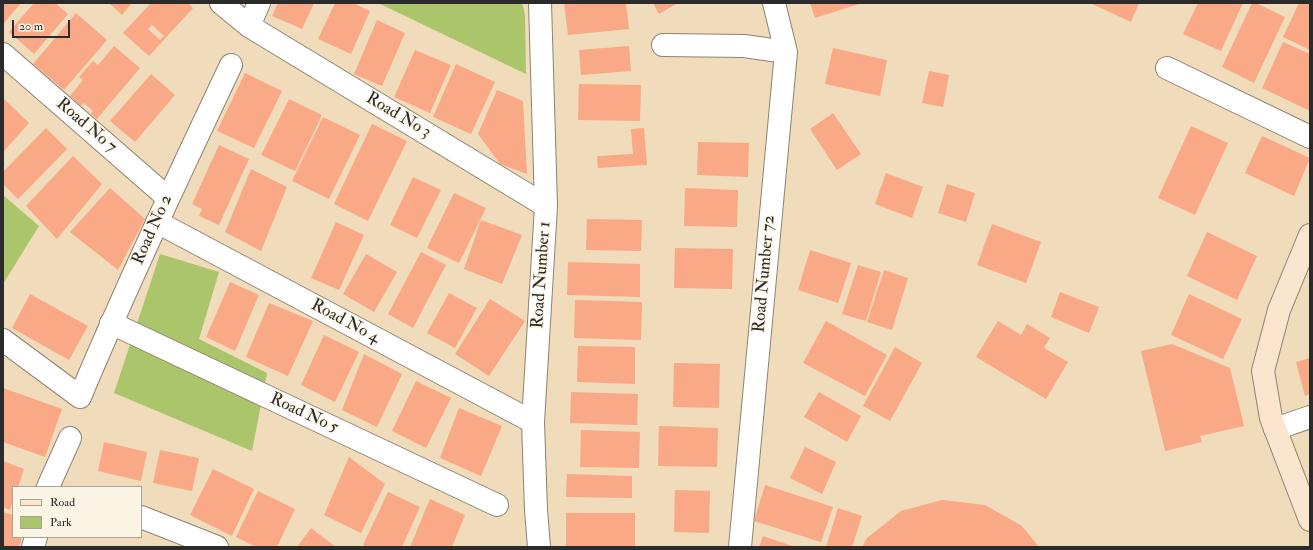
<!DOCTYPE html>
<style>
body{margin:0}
#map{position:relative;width:1313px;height:550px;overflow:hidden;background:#f0dbba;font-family:"IM FELL Double Pica",serif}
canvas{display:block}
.frame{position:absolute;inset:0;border:4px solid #2b2b2b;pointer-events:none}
.legend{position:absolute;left:12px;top:486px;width:130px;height:52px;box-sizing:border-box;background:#fcf5e5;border:1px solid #a8a49b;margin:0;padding:5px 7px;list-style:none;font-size:12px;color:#2b2b2b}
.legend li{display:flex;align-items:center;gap:8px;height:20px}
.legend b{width:20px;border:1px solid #a8a49b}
.scale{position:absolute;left:12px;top:20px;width:58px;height:18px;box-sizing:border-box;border:2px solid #2b2b2b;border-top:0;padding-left:5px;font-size:12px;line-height:14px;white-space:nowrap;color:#2b2b2b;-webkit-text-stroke:3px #fcf5e5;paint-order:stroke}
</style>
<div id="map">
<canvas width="1313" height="550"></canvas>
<div class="frame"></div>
<ul class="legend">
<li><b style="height:5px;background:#fbe5cf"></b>Road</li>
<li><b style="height:11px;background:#abc56b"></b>Park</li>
</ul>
<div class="scale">20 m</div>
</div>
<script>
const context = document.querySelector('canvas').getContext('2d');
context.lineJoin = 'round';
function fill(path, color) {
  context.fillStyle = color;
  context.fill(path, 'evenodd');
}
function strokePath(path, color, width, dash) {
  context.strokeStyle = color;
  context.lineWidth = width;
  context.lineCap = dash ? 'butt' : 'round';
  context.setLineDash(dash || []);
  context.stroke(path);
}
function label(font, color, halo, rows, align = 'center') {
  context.font = font + ' "IM FELL Double Pica",serif';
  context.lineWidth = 3;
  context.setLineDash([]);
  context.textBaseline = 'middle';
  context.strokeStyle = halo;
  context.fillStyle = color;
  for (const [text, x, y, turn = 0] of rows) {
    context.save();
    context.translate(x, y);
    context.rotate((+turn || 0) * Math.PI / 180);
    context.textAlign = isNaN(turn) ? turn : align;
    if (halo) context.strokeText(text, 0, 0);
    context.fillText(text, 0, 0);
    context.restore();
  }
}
fill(new Path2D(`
 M378 3H522L525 15 526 74Z
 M3 195 39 226 3 284Z
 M160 254 219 272 199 339 267 373 252 451 114 393Z`), '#abc56b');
fill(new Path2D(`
 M3 3H21L3 24Z
 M34 3H55L68 14 34 54 9 32Z
 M109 3H132L122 15Z
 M151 3H188L193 8 149 56 123 33ZM152 25 164 36 160 40 148 29Z
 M278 3H314L302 29 272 16Z
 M335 3H353L370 11 351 54 318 39Z
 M564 3H626L629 29 568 35Z
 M653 3H678L659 14Z
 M810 3H862L815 18Z
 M1093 3H1139L1131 22 1092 4Z
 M1198 3H1243L1221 51 1183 34Z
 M1252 3H1256L1285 17 1254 83 1222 67Z
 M1299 3H1310V50L1283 37Z
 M76 13 107 40 64 90 33 64Z
 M377 20 405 33 382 86 354 74Z
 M1283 42 1310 54V111L1262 88Z
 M114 46 140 68 97 119 91 114 93 111 84 103 81 106 70 96 83 80 79 77 93 61 98 65Z
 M629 46 631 71 581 75 579 50Z
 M833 48 887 60 880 96 825 84Z
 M415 50 451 65 430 113 394 97Z
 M456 64 495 82 471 134 433 117Z
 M929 71 949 75 943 107 922 103Z
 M245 73 282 91 254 148 217 131Z
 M151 74 175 95 135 142 110 121Z
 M579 84 641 85 640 121 578 120Z
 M497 90 523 101 527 174 500 164 478 134Z
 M3 98 29 123 3 152Z
 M289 99 322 115 295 171 261 155Z
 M833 113 861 154 837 170 810 129Z
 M323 117 360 135 329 199 292 181Z
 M372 124 407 141 368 221 334 204Z
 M1191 126 1228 143 1195 215 1158 198Z
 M46 128 67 149 18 199 3 184V172Z
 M644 128 647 165 598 168 597 156 633 154 631 129Z
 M1262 136 1310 158 1294 196 1245 173Z
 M698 142 749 143 748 177 697 175Z
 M219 145 249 159 219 225 199 216 202 209 192 204Z
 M73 156 102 184 57 239 26 206Z
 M251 169 287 187 261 251 225 232Z
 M886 173 923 187 912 218 875 204Z
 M413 177 441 190 417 238 390 225Z
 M947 184 975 193 966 222 938 213Z
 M110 188 145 219 118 270 70 232Z
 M685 188 738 190 737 227 684 226Z
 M454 193 486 208 459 263 427 248Z
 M587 219 642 220 641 251 586 250Z
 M481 220 522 235 502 284 464 269Z
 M336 222 364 235 339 290 311 278Z
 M992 224 1041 242 1026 283 977 265Z
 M1207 232 1257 256 1237 300 1187 276Z
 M675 248 733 249 732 289 674 288Z
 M810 250 851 263 838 303 798 290Z
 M421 252 446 265 413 328 388 314Z
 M366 254 397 272 374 312 343 294Z
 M568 262 640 264V297L567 295Z
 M858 265 881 272 866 321 842 314Z
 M884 270 908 278 892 330 867 322Z
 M230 282 259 295 235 351 206 337Z
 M1060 292 1099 307 1089 333 1051 317Z
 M449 293 477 308 455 348 427 333Z
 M30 294 88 326 69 360 12 328Z
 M1189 294 1242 319 1223 359 1171 335Z
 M490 299 525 321 489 376 455 354Z
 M575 300 642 302 641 340 574 338Z
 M269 303 313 321 288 376 246 357Z
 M826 321 887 355 865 396 803 363Z
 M998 321 1021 335 1027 324 1050 338 1044 348 1068 362 1046 399 976 357Z
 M324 335 359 352 335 402 301 385Z
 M1172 344 1230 368 1244 426 1200 436 1202 442 1165 451 1141 351Z
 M578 346 635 347V384L577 382Z
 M895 347 922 363 890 421 863 406Z
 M364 354 402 374 377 427 342 410Z
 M1310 358V394L1305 396 1296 362Z
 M674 363 720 364 719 408 673 407Z
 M416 381 451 398 426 448 392 431Z
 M3 388 62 409 45 457 3 442Z
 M571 392 638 394 637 425 570 423Z
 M819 392 861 416 847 442 804 417Z
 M459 408 502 426 481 476 440 458Z
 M659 426 718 428 717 467 658 466Z
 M581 430 640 432 639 468 580 467Z
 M104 442 147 452 141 481 98 471Z
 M805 447 836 462 822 494 790 478Z
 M160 450 199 458 192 491 153 483Z
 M349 457 385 484 361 533 324 515Z
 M3 461 24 469 18 487H13V501L10 510 3 507Z
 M213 469 254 489 232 536 190 515Z
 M567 474 632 476V498L566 497Z
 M765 485 833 507 821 542 754 521Z
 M675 490 710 491 709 533 674 532Z
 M258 491 295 509 277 547H256L236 537Z
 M388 492 420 507 402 547H367L363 545Z
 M430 499 465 515 452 547H410Z
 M942 500 985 505 1022 526 1039 547H862L867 538 901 511Z
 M838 508 862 516 852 547H826Z
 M3 512 13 515V537H22L19 547H3Z
 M566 513H635V547H566Z
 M311 528 336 547H297Z
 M763 536 795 547H759Z`), '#faa986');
const minor = new Path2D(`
 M221 3 249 26 546 206
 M249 26 259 3
 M663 45 744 46 786 52
 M3 54 168 198
 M1167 68 1310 137
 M157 222 533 422
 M111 323 497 505
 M3 340 80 397C127 285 179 175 231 65
 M1275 429 1310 417
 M48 487 70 438
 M141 517 217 547
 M33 547 36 537
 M539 547 536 510 533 422 546 206 540 3
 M740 547 786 52 774 3`);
const secondary = new Path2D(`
 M1310 235 1279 310 1263 371 1271 418 1310 520`);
strokePath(minor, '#8e8372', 24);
strokePath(secondary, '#8e8372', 24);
strokePath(minor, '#fff', 22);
strokePath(secondary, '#fbe5cf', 22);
label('17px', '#2b2b2b', '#fcf5e5', [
 ["Road No 3",398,116,31],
 ["Road No 7",86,126,41],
 ["Road No 2",153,230,-66],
 ["Road Number 72",765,274,-85],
 ["Road Number 1",542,275,-86],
 ["Road No 4",345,322,28],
 ["Road No 5",304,414,25]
]);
</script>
